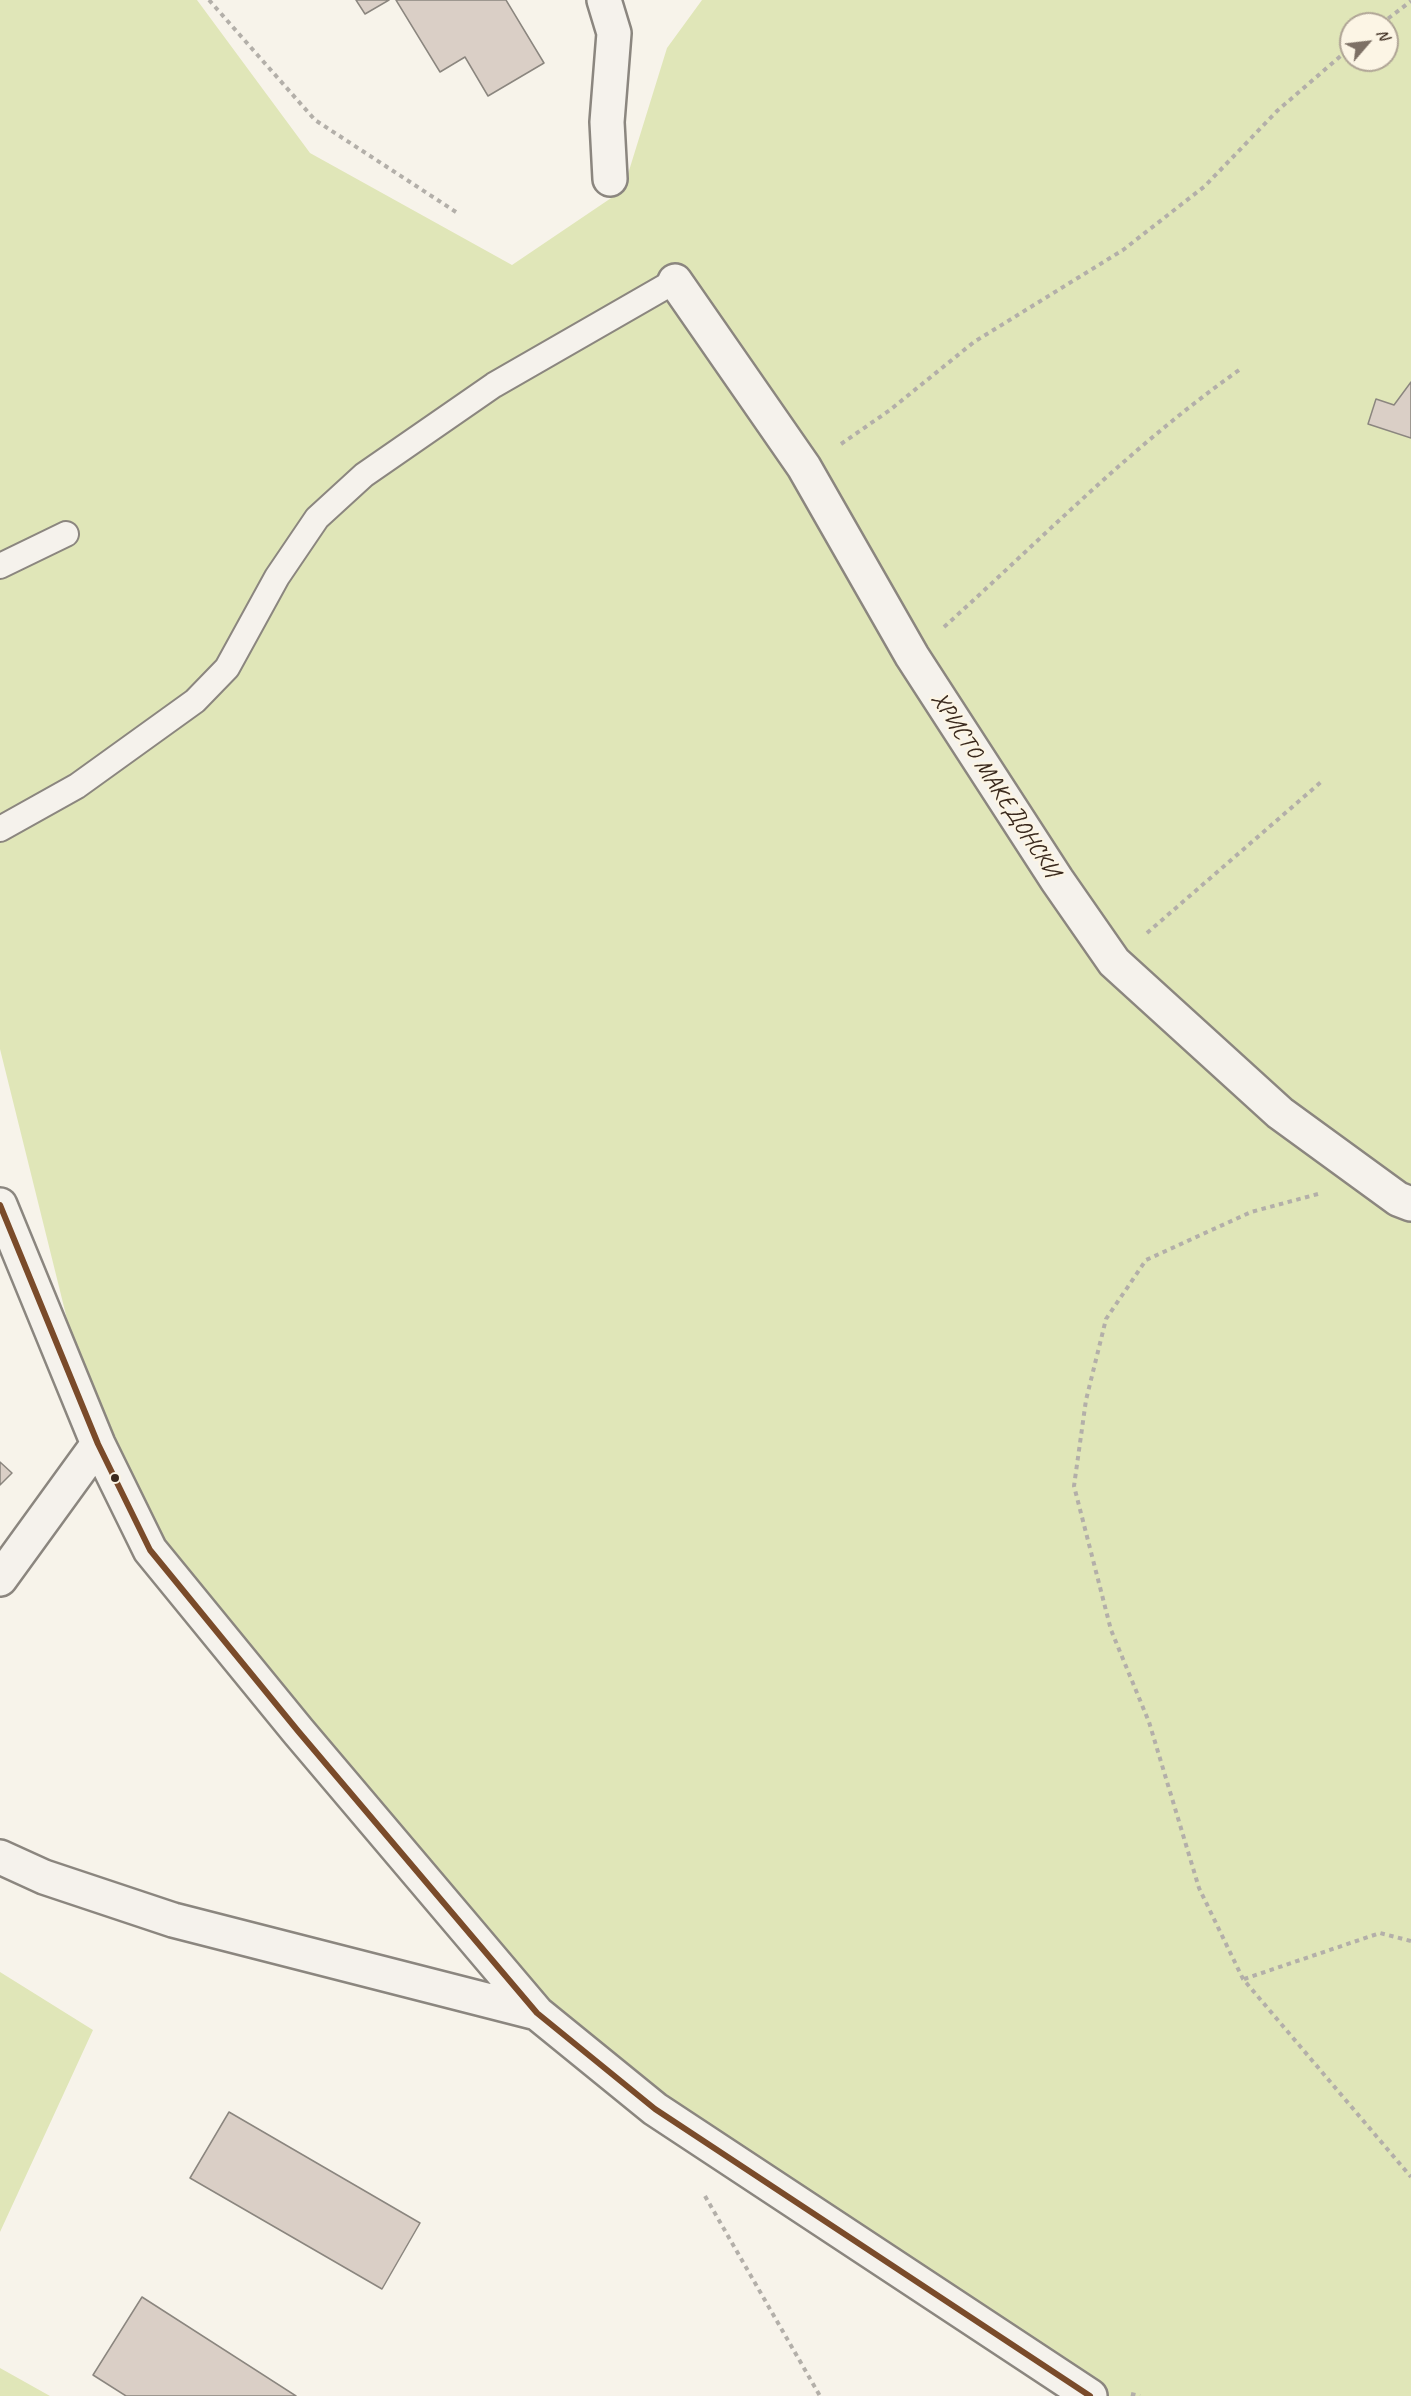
<!DOCTYPE html>
<meta charset="utf-8">
<style>
body{margin:0}
#map{position:relative;width:1411px;height:2396px;overflow:hidden;background:#f7f3ea;font-family:Caveat,sans-serif}
canvas{display:block}
.north{position:absolute;left:1339px;top:12px;width:60px;height:60px;box-sizing:border-box;background:#fcf5e5;border:2px solid #afa495;border-radius:50%;rotate:62deg;font-size:16px;font-weight:700;line-height:24px;text-align:center;color:#3b2a1e}
.north::after{content:'';display:block;margin:auto;width:21px;height:27px;background:#7d7065;clip-path:polygon(50% 0,100% 100%,50% 72%,0 100%)}
</style>
<div id="map">
<canvas width="1411" height="2396"></canvas>
<div class="north">N</div>
</div>
<script>
const context = document.querySelector('canvas').getContext('2d');
context.lineJoin = 'round';
function fill(path, color) {
  context.fillStyle = color;
  context.fill(path, 'evenodd');
}
function strokePath(path, color, width, dash) {
  context.strokeStyle = color;
  context.lineWidth = width;
  context.lineCap = dash ? 'butt' : 'round';
  context.setLineDash(dash || []);
  context.stroke(path);
}
function label(font, color, halo, rows, align = 'center') {
  context.font = font + ' Caveat,sans-serif';
  context.lineWidth = 4.5;
  context.setLineDash([]);
  context.textBaseline = 'middle';
  context.strokeStyle = halo;
  context.fillStyle = color;
  for (const [text, x, y, turn = 0] of rows) {
    context.save();
    context.translate(x, y);
    context.rotate((+turn || 0) * Math.PI / 180);
    context.textAlign = isNaN(turn) ? turn : align;
    if (halo) context.strokeText(text, 0, 0);
    context.fillText(text, 0, 0);
    context.restore();
  }
}
fill(new Path2D(`
 M0 0H197L310 153 512 265 623 190 667 48 702 0H1411V2396H1070L537 2013 150 1550 98 1444 0 1049ZM1351 24H1387V60H1351Z
 M0 1972 93 2030 0 2232Z
 M0 2368 50 2396H0Z`), '#e0e6b8');
const building = new Path2D(`
 M356 0H389L365 14Z
 M396 0H506L544 63 488 96 465 57 440 72Z
 M1411 382V438L1368 424 1376 399 1394 405Z
 M0 1462 12 1473 0 1485Z
 M229 2112 420 2223 382 2289 190 2178Z
 M142 2297 296 2396H126L93 2375Z`);
fill(building, '#dacfc6');
strokePath(building, '#8b867f', 1.5);
const lane = new Path2D(`
 M0 566 66 534
 M0 829 77 786 195 701 227 668 277 577 317 518 364 475 494 385 675 281`);
const street = new Path2D(`
 M604 0 614 33 607 122 610 179
 M675 281 804 467 912 656 1057 880 1114 962 1280 1113 1398 1199 1411 1204
 M0 1205 98 1444 150 1550 298 1731 537 2013 655 2109 1090 2396
 M0 1579 98 1444
 M0 1857 44 1877 173 1920 537 2013`);
strokePath(lane, '#8b867f', 28);
strokePath(street, '#8b867f', 38);
strokePath(new Path2D(`
 M209 0 315 120 456 212
 M1381 24 1411 1
 M841 444 890 410 974 342 1123 250 1205 186 1277 111 1351 47
 M944 627C1043 538 1131 446 1242 368
 M1147 933 1321 782
 M1318 1194 1251 1212 1146 1260 1106 1319 1086 1400 1074 1486 1111 1630 1149 1722 1199 1888 1243 1979 1411 2177
 M1244 1979 1380 1933 1411 1941
 M705 2196 820 2396
 M1131 2394 1140 2396`), '#b3afa9', 4, [4.5, 4.5]);
strokePath(lane, '#f5f2ec', 24);
strokePath(street, '#f5f2ec', 33);
strokePath(new Path2D(`
 M0 1205 98 1444 150 1550 298 1731 537 2013 655 2109 1090 2396`), '#7a4b2a', 6);
for (const [x, y, r, color] of [
 [115,1478,5,"#3b2a1e"]
]) {
  const dot = new Path2D();
  dot.arc(x, y, r, 0, 2 * Math.PI);
  context.fillStyle = color;
  context.fill(dot);
  strokePath(dot, '#fcf5e5', 2);
}
label('24px', '#3b2a1e', '#fcf5e5', [
 ["ХРИСТО МАКЕДОНСКИ",995,785,57]
]);
</script>
